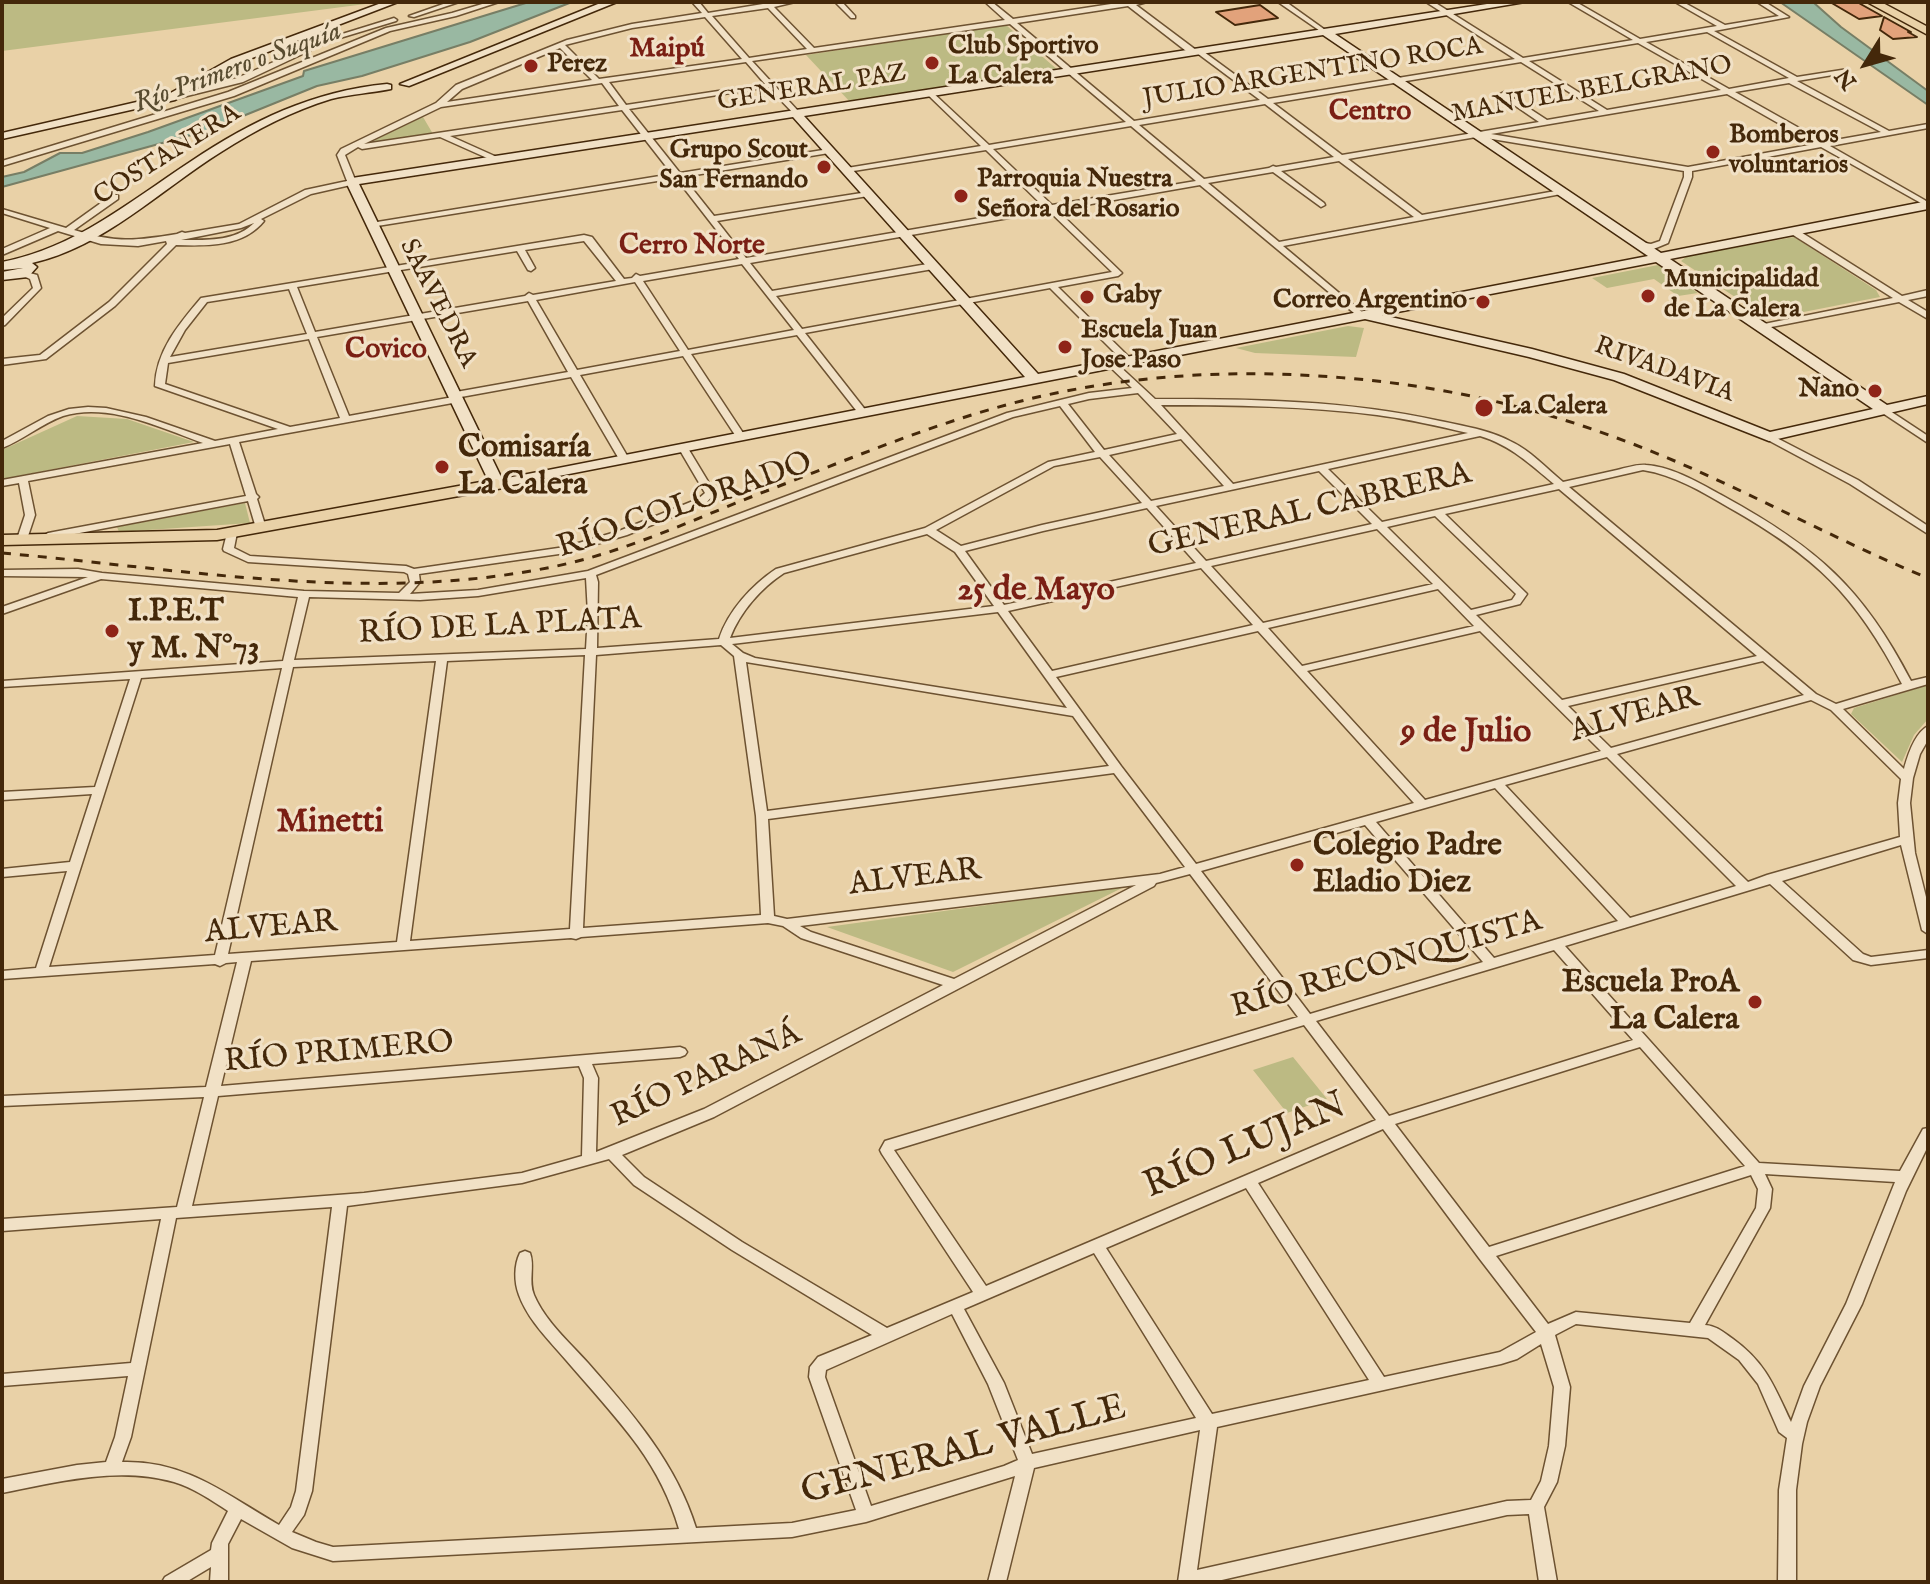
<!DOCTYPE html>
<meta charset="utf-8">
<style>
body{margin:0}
#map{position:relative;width:1930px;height:1584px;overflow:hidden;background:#e9d1a7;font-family:"IM FELL English",serif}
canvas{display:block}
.frame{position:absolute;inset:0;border:4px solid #44280a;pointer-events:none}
.north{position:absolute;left:1826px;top:24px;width:80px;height:80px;-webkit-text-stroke:6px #f1e1c6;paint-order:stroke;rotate:233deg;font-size:22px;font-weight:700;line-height:32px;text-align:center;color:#44280a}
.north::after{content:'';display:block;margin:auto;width:28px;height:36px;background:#44280a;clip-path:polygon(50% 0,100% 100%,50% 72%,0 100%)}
</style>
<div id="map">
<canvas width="1930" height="1584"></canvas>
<div class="frame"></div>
<div class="north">N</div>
</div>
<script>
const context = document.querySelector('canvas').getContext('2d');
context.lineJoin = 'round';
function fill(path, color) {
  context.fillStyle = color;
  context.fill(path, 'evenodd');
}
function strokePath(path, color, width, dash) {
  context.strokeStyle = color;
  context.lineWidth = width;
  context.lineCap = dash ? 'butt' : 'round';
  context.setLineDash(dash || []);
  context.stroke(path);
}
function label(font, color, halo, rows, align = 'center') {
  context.font = font + ' "IM FELL English",serif';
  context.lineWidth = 6;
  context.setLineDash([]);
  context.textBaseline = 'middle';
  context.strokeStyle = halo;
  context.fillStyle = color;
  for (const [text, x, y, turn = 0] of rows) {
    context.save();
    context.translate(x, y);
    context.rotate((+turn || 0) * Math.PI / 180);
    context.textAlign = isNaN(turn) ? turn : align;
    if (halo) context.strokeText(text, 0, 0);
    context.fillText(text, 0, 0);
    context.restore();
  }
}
fill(new Path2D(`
 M2 2H381L2 51Z
 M1006 25 1059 71 851 103 806 55Z
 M423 117 433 134 374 143 375 140Z
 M1794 237 1876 290 1880 297 1768 319 1681 261 1687 256Z
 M1658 265 1698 293 1678 296 1654 279 1607 288 1592 278Z
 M1348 326 1364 328 1356 357 1255 353 1236 348Z
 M77 416 127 419 194 442 2 479V450Z
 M245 503 250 523 119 532 117 527Z
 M1928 685V719L1914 735 1902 762 1851 714 1854 708Z
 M1126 886 953 972 827 927Z
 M1293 1057 1327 1099 1287 1113 1253 1070Z`), '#bcba83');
const water = new Path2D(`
 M529 2H572L470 42 362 76 317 86 206 131 2 187V177L24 172 60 153H82L148 132 303 76 304 71Z
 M1780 2H1813L1841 27 1928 91V105Z`);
fill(water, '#99b8a2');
strokePath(water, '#777e65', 2);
const building = new Path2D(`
 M1830 2H1857L1882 16 1859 19Z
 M1260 5 1278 18 1235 25 1216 12Z
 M1884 17 1911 32H1908L1917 37 1893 39 1880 30Z`);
fill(building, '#e2a27b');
strokePath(building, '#44280a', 2);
const street = new Path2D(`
 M449 2H459L414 17 409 16Z
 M489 2H499L456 16 390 31 234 96 2 166V161L228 92 386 28 452 13Z
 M692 2H699L708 13 769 3 795 2 774 7 814 48 1005 20 985 2H992L1013 19 1124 2H1147L1136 5 1196 50V54H1190L1128 6 1017 23 1134 121 1260 100 1197 53 1196 51 1200 49 1268 99 1515 59 1426 2H1434L1523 58 1633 40 1568 2H1576L1640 39 1717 26 1675 2H1683L1725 25 1779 16 1757 2H1765L1789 17 1714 31 1797 77 1848 69V73H1845L1797 81 1889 131 1928 124V128L1830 146 1928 202V207L1821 147 1692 171V177L1668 243 1651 250 1636 245 1640 242 1651 244 1660 241 1684 177V171L1486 138 1482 136 1348 159 1422 215 1561 190 1565 192 1561 194 1283 246 1363 313V317L1360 318 1200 185 1057 210 1122 273 1118 276 1058 287 1131 359V363H1125L1050 288 805 333 867 412 862 415 859 414 797 335 691 354 745 436 743 438H737L683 356 580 375 629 459 627 461H621L619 459 571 377 461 397 463 399 458 402 239 442 256 494 259 497 257 499 266 528 265 530H257L256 528 248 501 48 539 43 536 48 533 246 496 230 444 28 481 35 515 27 539 22 542 18 541 17 539 25 515 19 483 2 486V480L203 443C161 428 109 402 63 416 41 424 23 440 2 448V441L48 416 69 409 88 407 106 408 146 417 215 441 278 429 155 386C156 351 179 324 201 298L584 235 592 237 624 279 632 278 636 274 640 276 739 259 676 178 371 227 367 225 371 223 672 174 622 110 450 136 499 158 500 160 496 162 440 137 362 149 358 147 345 155 356 182 355 184 311 194 261 219 264 221C243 247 207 246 176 245L115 306 46 359 2 365V359L40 355 109 302 167 244 166 241 138 246 101 244 58 231 2 255V249L50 228 2 213V209L66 228 112 195H118V199L74 230C115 243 135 241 177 234L182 232 185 233 239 224 305 190 347 181 337 155 341 149 436 103 456 85 567 40 632 24 702 13ZM768 8 807 49 749 58 712 16ZM705 17 742 59 599 79 565 45 632 28ZM1010 24 1126 122 989 145 931 91H928V95L981 146 847 168 843 170 847 172 986 150 1044 207 746 258 717 221 868 196 872 194 868 192 714 216 683 177 829 153 833 151 829 149 680 173 629 109 768 87 796 116 800 114 799 112 752 61ZM1707 32 1789 78 1729 89 1646 42ZM1638 43 1721 90 1607 110 1529 61ZM560 48 592 80 447 102 462 89ZM746 62 765 84 626 105 609 82ZM1521 62 1599 111 1547 120 1504 92 1500 94 1501 96 1539 122 1342 155 1273 103ZM602 83 619 106 364 144 441 107ZM1789 83 1881 132 1824 142 1735 92ZM1727 94 1815 144 1688 167 1491 134ZM1265 104 1334 157 1276 167 1273 166 1269 168 1204 179 1139 125ZM1131 126 1196 181 1052 205 993 149ZM1339 161 1414 217 1279 242 1208 183 1273 172 1321 207 1325 205 1324 203 1281 171ZM1049 211 1112 272 802 329 776 296 933 269 937 266 933 263 772 291 750 263ZM254 223C235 242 206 240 181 240L241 228ZM584 241 616 281 533 295 529 293 525 296 315 332 297 287 517 251 528 270 531 271 535 268 525 250ZM742 264 794 330 688 350 643 281ZM635 282 680 351 577 370 536 300ZM289 289 307 334 170 357 185 330 207 302ZM528 301 568 372 456 392 451 395 453 397 349 416 317 337ZM309 339 340 418 290 427 165 384 168 363Z
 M835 2H842L855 16V18H851Z
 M1278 2H1286L1328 32 1323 33Z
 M394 18 397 20 396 21 330 41 243 82 171 100 167 98 237 78 326 39Z
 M1790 229H1796L1902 296 1928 290V296L1908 300 1928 312V319L1899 302 1761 329 1760 327 1764 324 1893 298 1790 233Z
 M23 271 37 275 41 288 5 325 2 326V318L33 288 30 279 19 274Z
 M1112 361 1115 362 1155 399C1251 399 1347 400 1440 421 1464 426 1489 430 1510 441 1530 450 1546 468 1563 482 1581 478 1599 474 1617 470 1626 468 1637 464 1646 465 1674 467 1701 484 1725 497 1816 547 1863 588 1911 681L1928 677V684L1843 709 1904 769C1908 754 1915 733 1928 726V740L1920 754 1913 778 1910 803 1915 853 1928 905V934L1922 930 1901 845 1782 881 1863 954 1871 957 1928 950V958L1871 965 1853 960 1770 884 1565 946 1759 1163 1900 1171 1923 1129 1928 1128V1146L1906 1191 1862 1304 1820 1386 1807 1422 1802 1444 1796 1490V1582H1778L1779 1490 1787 1438 1779 1432 1758 1384 1739 1360 1708 1338 1576 1324 1555 1335 1570 1387 1565 1446 1557 1482 1544 1507 1557 1582H1539L1529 1514 1507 1515 1213 1582H1178L1200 1430 1034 1468 1006 1582H988L1015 1476 866 1522 792 1537 333 1561 292 1548 241 1519 228 1544V1582H210L211 1567 186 1582H162L165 1577 211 1550 212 1543 228 1511C211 1500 194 1488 174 1482 118 1466 57 1482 2 1493V1479L77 1465 106 1462 115 1437 128 1376 2 1386V1374L131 1363 161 1219 2 1231V1219L177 1207 204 1097 2 1106V1096L206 1087 237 962 226 963 220 966 215 964 2 979V971L36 968 67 871 2 877V869L70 862 92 794 2 800V792L95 787 130 679 2 687V681L283 661 298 597 101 579 2 614V607L88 577 2 576V570L78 569 102 573 304 591 399 593 410 582 408 574 404 572 248 562 224 551 223 549 227 533 228 531H236L237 533 234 548 250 556 406 566 414 569 565 547 619 531 698 499 705 493 678 447 680 445H686L715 493 706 503 627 535 566 553 419 574 420 582 410 594 478 590 588 571 1007 413 1089 393 1132 388 1109 366 1107 364ZM1138 393 1177 434 1104 450 1068 404 1089 399ZM1161 405C1233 405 1305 406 1377 415 1408 419 1438 426 1468 433L1233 484ZM1060 406 1095 452 1048 462 925 528 776 569C752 585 728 611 719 639L597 648 598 582 596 575 1013 417ZM1480 436C1510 445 1530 464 1554 484L1382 522 1328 469ZM1181 439 1224 486 1151 501 1109 455ZM1100 457 1142 503 1042 525 961 546 936 530 1054 466ZM1643 470C1674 475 1701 491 1728 507 1815 556 1856 595 1902 684L1836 704 1816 694 1569 487ZM1319 471 1372 524 1206 561 1156 506ZM1559 489 1757 656 1562 700 1476 615 1520 604 1527 594 1445 514ZM1147 508 1196 563 1004 605 965 551 1043 531ZM1435 516 1516 594 1512 600 1471 610 1387 527ZM1377 529 1433 584 1263 623 1211 566ZM927 534 955 552 994 606 730 638C740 612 761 588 784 573ZM1201 568 1253 625 1052 671 1008 611ZM586 578 588 614 586 649 294 660 309 597 420 600 478 596ZM1438 589 1474 626 1302 666 1268 628ZM998 612 1067 708 755 658 743 653 732 644ZM1258 631 1414 803 1196 864 1121 766 1056 677ZM1480 631 1601 751 1425 800 1307 671ZM721 645 734 656 756 816 761 915 583 928 596 655ZM585 655 570 929 410 941 447 661ZM436 661 397 942 228 954 293 667ZM1763 661 1804 695 1611 748 1568 706ZM746 662 1073 716 1109 766 767 811ZM282 668 215 955 49 967 141 678ZM1811 700 1831 710 1901 779 1898 803 1900 837 1767 875 1748 882 1617 754ZM1607 757 1736 886 1630 918 1505 785ZM1114 773 1185 867 1160 874 787 919 774 916 768 819ZM1495 788 1618 921 1494 958 1376 822ZM1365 825 1483 962 1310 1014 1201 871ZM1190 874 1298 1017 885 1141 880 1150 882 1154 973 1292 887 1328 742 1242 644 1177 622 1155 714 1117 1154 886 1156 883ZM1136 885 954 979 811 932 800 926ZM768 923 783 926 801 938 943 985 704 1109 596 1152 598 1078 592 1064 680 1057 685 1055 687 1052 685 1049 680 1047 221 1086 251 961 571 938 576 939 581 937ZM1554 950 1633 1040 1389 1116 1316 1021ZM1304 1025 1376 1120 986 1286 894 1150ZM1640 1047 1745 1166 1489 1247 1395 1124ZM579 1066 584 1078 582 1156 522 1173 364 1193 192 1206 218 1096ZM1383 1129 1479 1258 1536 1332 1500 1352 1384 1377 1258 1183ZM609 1159 634 1185 732 1250 872 1335 818 1357 810 1367 809 1377 856 1510 792 1523 696 1528C676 1463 632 1413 588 1363 570 1343 545 1321 534 1295 528 1281 535 1266 530 1253L525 1251 520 1253C514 1265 514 1282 519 1295 528 1320 549 1340 566 1360 590 1388 616 1416 638 1446 656 1471 670 1498 679 1529L333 1547 316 1542 292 1532 304 1515 312 1491 347 1206 522 1183ZM1765 1174 1895 1182 1846 1304 1804 1386 1791 1422C1774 1386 1766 1363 1733 1339 1723 1332 1717 1326 1705 1325L1770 1208 1772 1189ZM1751 1175 1758 1189 1756 1208 1690 1323 1576 1312 1548 1324 1496 1256ZM1246 1188 1369 1380 1212 1414 1106 1248ZM332 1207 296 1491 291 1507 279 1525C227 1495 186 1460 122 1462L131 1437 176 1218ZM1094 1253 1196 1418 1032 1454 1004 1383 964 1309ZM952 1314 988 1384 1018 1460 1004 1466 871 1506 825 1377 826 1370ZM1541 1344 1554 1387 1549 1446 1541 1481 1531 1500 1507 1501 1197 1570 1217 1427 1501 1364 1517 1359Z
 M1884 407 1928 436V443L1881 412 1879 410Z
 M1769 434 1858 480 1928 526V534L1850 484 1766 439 1764 437Z`);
const secondary = new Path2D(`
 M384 2H398L239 63 175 100 2 139V133L167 95 231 59Z
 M603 2H617L409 86 400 84Z
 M1500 2H1525L1335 34 1661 253 1928 201V209L1670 259 1887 405 1928 396V404L1769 441 1614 380 1529 357 1365 319 497 488 490 484 346 182 352 178ZM1323 35 1648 256 1038 374 804 116ZM793 117 1025 377 502 479 359 184ZM1656 262 1873 409 1770 432 1624 374 1532 349 1382 315Z
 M387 84 391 85V89C371 93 351 94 331 99 292 111 255 130 221 152 160 190 104 247 32 263L37 267 28 277 2 280V272L23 268 2 270V262C75 248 129 202 190 162 251 121 313 91 387 84Z`);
const primary = new Path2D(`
 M1867 2H1881L1928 27V35Z
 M497 479 505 484 503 488 217 540 2 545V535L217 530Z`);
strokePath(street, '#6d5231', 3);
strokePath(secondary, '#44280a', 3);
strokePath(primary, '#44280a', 3);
fill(street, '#f1e1c6');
fill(secondary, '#f1e1c6');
fill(primary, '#e9d1a7');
strokePath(new Path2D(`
 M2 553C183 569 371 604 552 567 627 552 698 517 769 490 844 461 918 430 995 408 1104 377 1220 368 1333 377 1430 384 1526 404 1617 438 1724 477 1823 535 1928 578`), '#44280a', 3, [9, 9]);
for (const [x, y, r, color] of [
 [932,63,8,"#8f2418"],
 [531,66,8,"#8f2418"],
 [1713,152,8,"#8f2418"],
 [824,167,8,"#8f2418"],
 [961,196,8,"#8f2418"],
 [1648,296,8,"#8f2418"],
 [1087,297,8,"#8f2418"],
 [1483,302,8,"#8f2418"],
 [1065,347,8,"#8f2418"],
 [1875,391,8,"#8f2418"],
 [1484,408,10,"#8f2418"],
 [442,467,8,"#8f2418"],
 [112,631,8,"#8f2418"],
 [1297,865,8,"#8f2418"],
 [1755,1002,8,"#8f2418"]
]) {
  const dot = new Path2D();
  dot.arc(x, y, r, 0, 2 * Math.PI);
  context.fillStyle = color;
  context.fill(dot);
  strokePath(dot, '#f1e1c6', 3);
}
label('bold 26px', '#44280a', '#f1e1c6', [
 ["Club Sportivo",948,48],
 ["La Calera",948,78],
 ["Perez",547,66],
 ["Bomberos",1729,137],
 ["voluntarios",1729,167],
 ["Grupo Scout",808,152,"right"],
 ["San Fernando",808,182,"right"],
 ["Parroquia Nuestra",977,181],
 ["Señora del Rosario",977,211],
 ["Municipalidad",1664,281],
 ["de La Calera",1664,311],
 ["Gaby",1103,297],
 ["Correo Argentino",1467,302,"right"],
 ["Escuela Juan",1081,332],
 ["Jose Paso",1081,362],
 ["Nano",1859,391,"right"],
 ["La Calera",1502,408]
], 'left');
label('26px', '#44280a', '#f1e1c6', [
 ["JULIO ARGENTINO ROCA",1313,74,-9],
 ["GENERAL PAZ",812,89,-9],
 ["MANUEL BELGRANO",1592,91,-10],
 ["COSTANERA",168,156,-32],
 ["SAAVEDRA",437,304,63],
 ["RIVADAVIA",1664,371,20]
]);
label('bold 28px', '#7a1f14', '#f1e1c6', [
 ["Maipú",667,50],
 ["Centro",1370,113],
 ["Cerro Norte",692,247],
 ["Covico",386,351]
]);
label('italic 28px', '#594c30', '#f1e1c6', [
 ["Río Primero o Suquía",238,69,-20]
]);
label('bold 32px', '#44280a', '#f1e1c6', [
 ["Comisaría",458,449],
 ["La Calera",458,486],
 ["I.P.E.T",128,613],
 ["y M. N°73",128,650],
 ["Colegio Padre",1313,847],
 ["Eladio Diez",1313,884],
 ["Escuela ProA",1739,984,"right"],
 ["La Calera",1739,1021,"right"]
], 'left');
label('32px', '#44280a', '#f1e1c6', [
 ["RÍO COLORADO",685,507,-19],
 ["GENERAL CABRERA",1310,512,-13],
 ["RÍO DE LA PLATA",500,628,-3],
 ["ALVEAR",1635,716,-16],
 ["ALVEAR",915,879,-7],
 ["ALVEAR",271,929,-5],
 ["RÍO RECONQUISTA",1387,966,-16],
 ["RÍO PRIMERO",339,1054,-5],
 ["RÍO PARANÁ",707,1077,-25]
]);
label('bold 34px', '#7a1f14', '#f1e1c6', [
 ["25 de Mayo",1036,592],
 ["9 de Julio",1466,734],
 ["Minetti",330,824]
]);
label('38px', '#44280a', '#f1e1c6', [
 ["RÍO LUJAN",1246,1148,-23],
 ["GENERAL VALLE",964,1452,-15]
]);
</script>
